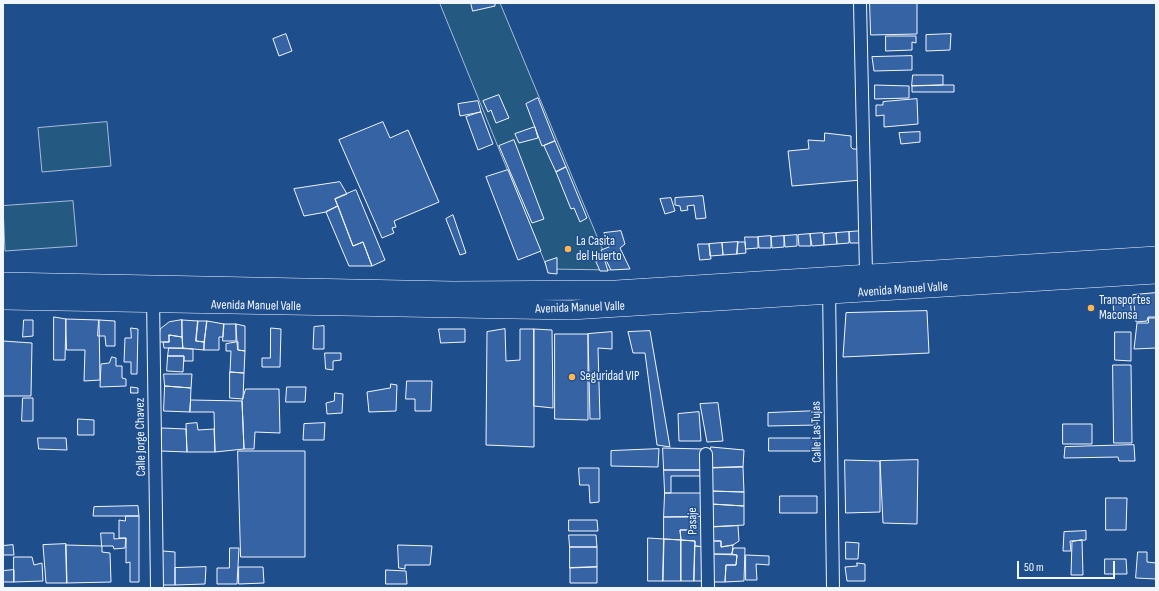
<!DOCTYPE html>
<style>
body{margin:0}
#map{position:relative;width:1159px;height:591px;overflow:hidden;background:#1f4e8c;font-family:"Sofia Sans Condensed",sans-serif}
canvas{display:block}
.frame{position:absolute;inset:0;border:4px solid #f2f6ff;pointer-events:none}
.scale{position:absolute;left:1017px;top:561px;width:98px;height:18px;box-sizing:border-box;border:2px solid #f2f6ff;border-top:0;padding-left:5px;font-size:12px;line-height:14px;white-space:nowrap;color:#f2f6ff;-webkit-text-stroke:3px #1f4e8c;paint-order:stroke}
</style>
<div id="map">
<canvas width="1159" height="591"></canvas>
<div class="frame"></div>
<div class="scale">50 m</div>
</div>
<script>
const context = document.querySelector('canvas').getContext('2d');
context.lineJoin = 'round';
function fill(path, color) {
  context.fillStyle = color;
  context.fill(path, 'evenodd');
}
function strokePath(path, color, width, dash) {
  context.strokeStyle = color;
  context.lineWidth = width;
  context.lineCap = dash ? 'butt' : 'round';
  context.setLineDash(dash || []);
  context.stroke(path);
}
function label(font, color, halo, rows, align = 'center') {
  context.font = font + ' "Sofia Sans Condensed",sans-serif';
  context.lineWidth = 3;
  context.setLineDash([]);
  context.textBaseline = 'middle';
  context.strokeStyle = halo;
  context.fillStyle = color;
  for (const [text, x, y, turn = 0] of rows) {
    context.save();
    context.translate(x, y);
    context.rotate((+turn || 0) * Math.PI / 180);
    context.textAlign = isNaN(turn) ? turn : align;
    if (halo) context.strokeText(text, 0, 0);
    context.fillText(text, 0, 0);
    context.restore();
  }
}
const green = new Path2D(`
 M440 3H500L611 270 548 269Z
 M107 122 111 166 42 172 38 128Z
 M73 201 77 246 5 251 3 206Z`);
fill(green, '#245a82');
strokePath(green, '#a8bbd7', 1);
const building = new Path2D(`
 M471 3H495V6L473 11Z
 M870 3H917V34L871 35Z
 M286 34 292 51 279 56 273 39Z
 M951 34 950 50 926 51V35Z
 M886 36H916V43L912 42V50L886 51Z
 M912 56V70L874 71 872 57Z
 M913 75H943V85L912 86Z
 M875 85 909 86V98L875 99Z
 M943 85H954V92H912V86Z
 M499 95 509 118 496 123 491 110 488 112 483 101Z
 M538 98 555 141 542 146 526 104Z
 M917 99 918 124 884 127V115L876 116V105H883V102Z
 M478 101 481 112 460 116 458 104Z
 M481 112 493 144 478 150 466 117Z
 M383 122 390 138 408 130 439 202 394 221 396 227 392 228 394 233 382 238 339 140Z
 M535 127 538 138 519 143 515 134Z
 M920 132V142L901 144 899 133Z
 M825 133 851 136V147L853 149H858L861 180 792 186 788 151 809 149 808 140 824 141Z
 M514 140 544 219 532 223 499 146Z
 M555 141 566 167 556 172 544 146Z
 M566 167 587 218 580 222 574 208 571 209 556 172Z
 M508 170 541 251 518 260 486 177Z
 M340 182 347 194 335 199 338 206 326 212 304 216 294 189Z
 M356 190 385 260 372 266 363 242 353 246 335 199Z
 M703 196 706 218 696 219 694 205 687 206 688 210 681 211 680 206 675 205V198Z
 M671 198 675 211 665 214 660 199Z
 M338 206 353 246 363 242 372 266H349L326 212Z
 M453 215 466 253 460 255 446 219Z
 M621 231 625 244 620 248 630 269 611 270 601 250 609 247 604 233Z
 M862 231 863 243H850L849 232Z
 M849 232V243L837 244 836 233Z
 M823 233 824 245 812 246 810 234Z
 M836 233 837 244 824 245V234Z
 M810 234 811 246H799L798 235Z
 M797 235V246L785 247 784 236Z
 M771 236V248H759L758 237Z
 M784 236V247L772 248 771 237Z
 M745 237H758V248L746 249Z
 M738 242H745L746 253 737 254Z
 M738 242 737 254 723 255 722 243Z
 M722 243 723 255 710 256 709 244Z
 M698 244H709L711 259 700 260Z
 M557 258V274L548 273 545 262Z
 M604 258 608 271H600L596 262Z
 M1156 293V317H1148L1147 321 1136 322 1133 295Z
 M1130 299 1132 318 1114 319 1113 300Z
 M927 311 929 353 843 357 846 313Z
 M54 317 66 319 65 360H54Z
 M1149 318H1156V348L1134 349 1137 323H1148Z
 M66 319 99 320 100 380 84 381 85 350H67Z
 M24 320H33V336L23 337Z
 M99 320 115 321V346H106L105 336H98Z
 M182 320V337L169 335V342H159L160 329 169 322Z
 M182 320 198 321 196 341 204 342V350L183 348Z
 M198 321H207L204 342 196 341Z
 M207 321 224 324 223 337H219V350H204Z
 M224 324H236V341H223Z
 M236 324 245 326V351L238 350Z
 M324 326V349H313L314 327Z
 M131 328 138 329 137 374H131V362H124L125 338H131Z
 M271 328 281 329 280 367H262V358H270Z
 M439 329H465V342L441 343Z
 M505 329 506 361 520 360V329H534V447L486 445 487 332Z
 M534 329 552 330 553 408 534 406Z
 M650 331 670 447 657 445 645 353H633L628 332Z
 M612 332V349L598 348 600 419H590L588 334Z
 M1115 332H1131V361L1115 360Z
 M555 334H588V420L555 419Z
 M169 335 182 337 183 348H164L163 342H169Z
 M3 341 32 343 31 396H3Z
 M238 342V350L245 351 244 373 230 372 231 351H226V344Z
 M169 348 193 349V361H184V356H168Z
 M325 353H341V360L333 361V370L326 369Z
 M168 356H184L183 372 167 371Z
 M112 357 116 358V366H122V378L126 379V386L100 387 101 364 109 363Z
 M1113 365H1131L1132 443H1114Z
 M230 372 244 373 243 399 230 398Z
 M164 374H192L191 388 165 386Z
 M407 381H432L431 411H415V399H406Z
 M391 384 397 385 396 411 369 412 367 392 390 388Z
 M165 386 191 388 190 412 164 411Z
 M131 387 138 388V393H131Z
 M287 387H306L305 402H286Z
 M246 389H279L280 433 255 432 254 449H244L242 401Z
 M335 393 343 394 342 413 327 414 326 403 334 401Z
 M23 398H33V421H22Z
 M191 400 242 401 244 449 215 452 214 412H190Z
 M718 403 723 441 707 442 700 404Z
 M818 411 817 425 768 426V413Z
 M699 412 701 441H679L678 414Z
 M78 419 94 420V435H78Z
 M197 423 198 430 214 429 215 452H187L186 424Z
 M325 423 324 440H303L304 424Z
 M1063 424H1092V444H1063Z
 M162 428 186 429 187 452 161 451Z
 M38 438H66L67 450 39 449Z
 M769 438H816V451H769Z
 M1134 445 1135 461H1119L1118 457 1064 458 1065 447Z
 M711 447 744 450 743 467 709 468Z
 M663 448 703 449V470H664Z
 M659 449 658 467 611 466V451Z
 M238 451H305V557H241Z
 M845 460 880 461V512L846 513Z
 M918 460 917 524 883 523 880 461Z
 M743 467 744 492 709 491V468Z
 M579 468H599V502L590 503 589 485H580Z
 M664 470H703V476H671V493H665Z
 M709 491 744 492V506L711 504Z
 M665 493H703L704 516 664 517Z
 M780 496H817V513H780Z
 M1106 498H1127L1126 530H1106Z
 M711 504 744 506V525L712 527Z
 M138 506 139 516H93L94 507Z
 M126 516H139V582H130V562L126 563V538H119V520L125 521Z
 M704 516 705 547 695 546V541L681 540 680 530H690V517Z
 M664 517H690V530H680L681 540 664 539Z
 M569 520H597L598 531H569Z
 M738 526 739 541 733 545 721 547V541H712V527Z
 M1086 531V540L1070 541 1071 551H1063L1064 532Z
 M101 533H114V539L126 538 125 548 114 549 113 546H102Z
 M569 535H596L597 547H570Z
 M648 538 664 539 663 581H648Z
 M664 539 681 540V581H663Z
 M681 540 695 541 694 581H681Z
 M1082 540 1083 575H1071L1072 542Z
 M712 541H721V547L733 545 732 554H712Z
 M846 542 859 543 858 559H846Z
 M66 544 67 583H46L43 545Z
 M13 545 14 555H3V546Z
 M66 545 102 546V552L110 553 111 582 67 583Z
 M398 545 432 546 430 565H405V569L399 568Z
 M695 546 705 547 704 581H694Z
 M570 547H597V567L570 568Z
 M230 548H239L237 584H217V568H229Z
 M734 548H745L744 581 725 582 726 565H736L737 555 732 554Z
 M163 551 175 552V585H162Z
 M1138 552H1147V562L1156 563V579L1136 578Z
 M712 554 737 555 736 565H726L725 582H713Z
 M746 555 769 556V565L756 564 757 580H746Z
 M14 557H32L34 565 42 563 43 581 14 582Z
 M1105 559H1126L1127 574H1105Z
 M857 563 865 564V581H847L845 567 857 566Z
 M206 567 205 584 175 585V568Z
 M239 567H263L264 583 239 584Z
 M597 567V583H570V568Z
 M14 570V582H3V571Z
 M386 570 406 571 407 584H386Z`);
fill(building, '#3563a3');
strokePath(building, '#f2f6ff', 1);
const street = new Path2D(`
 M860 3 866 273
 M829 287 833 588
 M153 297 157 588
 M706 454 708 588`);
const primary = new Path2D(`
 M3 282 453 291 616 290 1156 256
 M3 300 571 310 1156 274`);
strokePath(street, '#f2f6ff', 14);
strokePath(primary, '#f2f6ff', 20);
strokePath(street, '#1f4e8c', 12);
strokePath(primary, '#1f4e8c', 19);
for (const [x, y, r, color] of [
 [568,249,4,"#ffb74d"],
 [1091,308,4,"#ffb74d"],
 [572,377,4,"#ffb74d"]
]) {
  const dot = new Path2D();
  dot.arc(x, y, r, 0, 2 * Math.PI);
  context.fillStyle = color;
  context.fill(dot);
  strokePath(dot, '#1f4e8c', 1.5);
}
label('13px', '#f2f6ff', '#1f4e8c', [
 ["La Casita",576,242],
 ["del Huerto",576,257],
 ["Transportes",1099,301],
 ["Maconsa",1099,316],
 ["Seguridad VIP",580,377]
], 'left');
label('13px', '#f2f6ff', '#1f4e8c', [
 ["Avenida Manuel Valle",903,290,-4],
 ["Avenida Manuel Valle",256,306,1],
 ["Avenida Manuel Valle",580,308,-2],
 ["Calle Las Tujas",817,432,-91],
 ["Calle Jorge Chavez",141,437,-91],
 ["Pasaje",693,521,-91]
]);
</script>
